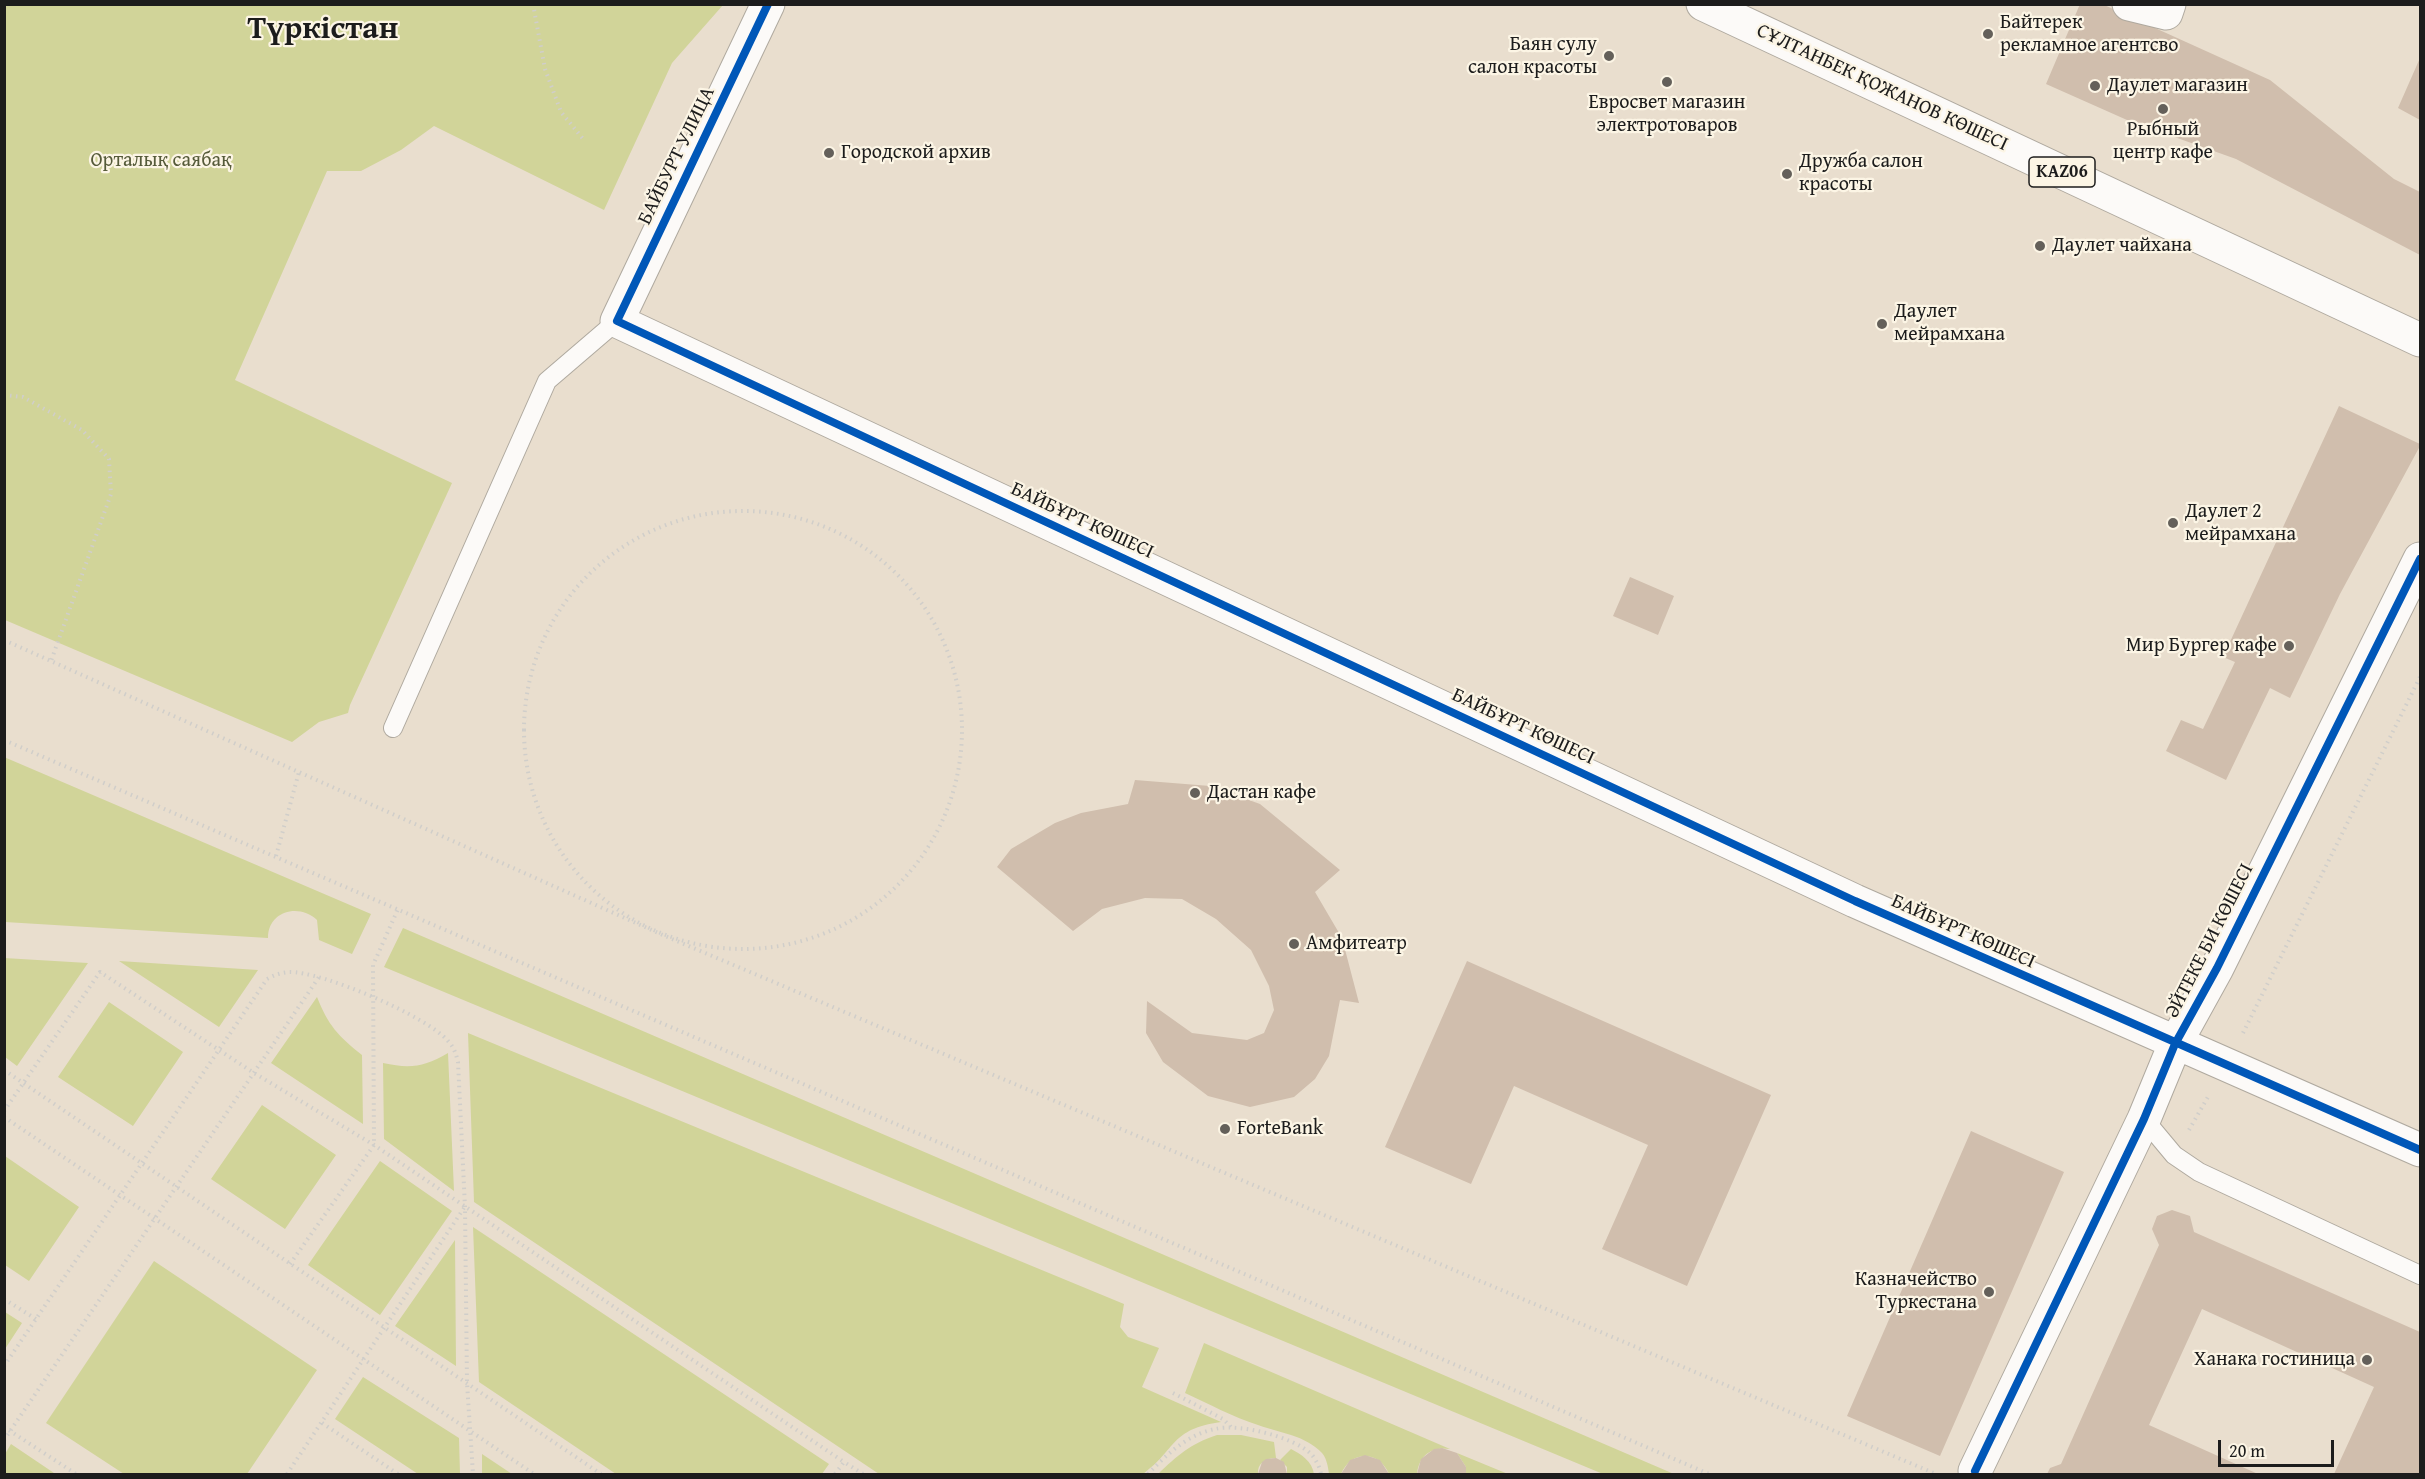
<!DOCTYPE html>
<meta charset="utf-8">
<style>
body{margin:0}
#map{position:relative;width:2425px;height:1479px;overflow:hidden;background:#e9dece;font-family:"Gentium Book Plus",serif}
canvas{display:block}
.frame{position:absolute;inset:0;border:6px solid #1c1c1c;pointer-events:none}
.scale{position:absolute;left:2218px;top:1440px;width:116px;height:27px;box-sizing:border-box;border:3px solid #1c1c1c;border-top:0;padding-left:8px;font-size:18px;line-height:21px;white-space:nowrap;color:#1c1c1c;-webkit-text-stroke:4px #fcf5e5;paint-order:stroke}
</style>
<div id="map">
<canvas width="2425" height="1479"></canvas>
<div class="frame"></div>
<div class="scale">20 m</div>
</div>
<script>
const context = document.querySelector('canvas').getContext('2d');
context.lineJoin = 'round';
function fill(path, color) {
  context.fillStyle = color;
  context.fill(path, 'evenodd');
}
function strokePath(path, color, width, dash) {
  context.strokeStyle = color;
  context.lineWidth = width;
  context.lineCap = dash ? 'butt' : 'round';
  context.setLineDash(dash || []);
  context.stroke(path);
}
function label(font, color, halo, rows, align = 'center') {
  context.font = font + ' "Gentium Book Plus",serif';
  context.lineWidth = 4.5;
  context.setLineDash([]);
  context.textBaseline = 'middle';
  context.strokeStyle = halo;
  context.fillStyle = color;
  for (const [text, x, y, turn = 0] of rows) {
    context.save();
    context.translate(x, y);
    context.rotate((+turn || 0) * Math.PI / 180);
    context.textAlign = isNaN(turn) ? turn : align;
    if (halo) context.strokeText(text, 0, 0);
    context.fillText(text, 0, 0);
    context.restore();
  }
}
fill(new Path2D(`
 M4 5H723L672 63 604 210 434 126 401 150 361 171H327L235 380 452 483 350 705 348 713 319 722 292 742 5 620Z
 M4 757 371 914 352 954 319 940 317 920C299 903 268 911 268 938L5 922Z
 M403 928 1674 1474H1603L384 967Z
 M4 958 88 963 17 1066 5 1057Z
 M119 961 258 970 219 1027Z
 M317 997C328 1025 338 1036 362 1055L363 1124 271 1063Z
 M109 1002 183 1052 133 1126 58 1077Z
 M468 1033 1124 1304 1120 1327 1128 1337 1159 1348 1142 1387 1221 1422C1170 1429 1177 1449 1143 1474H879L474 1202Z
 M448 1053 454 1191 384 1139 383 1063C410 1069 424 1067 448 1053Z
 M262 1105 336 1155 285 1229 211 1179Z
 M5 1156 79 1207 29 1281 5 1265Z
 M380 1161 452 1211 380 1315 308 1265Z
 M473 1227 829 1464 822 1474H616L479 1382Z
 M455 1240 456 1366 395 1326Z
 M154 1261 317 1370 247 1474H124L46 1423Z
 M5 1312 22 1323 5 1349Z
 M1204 1343 1450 1449C1431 1446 1419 1456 1417 1474H1389C1379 1450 1351 1450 1341 1474H1329C1328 1467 1327 1459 1322 1453 1305 1435 1280 1433 1258 1425 1233 1417 1209 1404 1185 1393Z
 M363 1377 459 1438 460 1474H418L335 1419Z
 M1217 1435H1241L1274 1442 1276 1458C1265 1458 1257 1464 1258 1474H1158C1178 1455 1190 1444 1217 1435Z
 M11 1444 54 1473 53 1474H5V1454Z
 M1291 1449C1302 1455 1312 1461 1314 1474H1287V1467L1280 1460Z
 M1457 1453 1508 1474H1466V1467Z
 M482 1454 512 1474H482Z`), '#d1d499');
fill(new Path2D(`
 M2080 4H2102L2270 80 2394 179 2420 192V255L2236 159 2127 120 2046 84Z
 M2420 58V120L2398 108Z
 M2339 406 2420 444V446L2340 594 2290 698 2270 688 2226 780 2166 751 2181 720 2203 729 2235 662 2223 657Z
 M1630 577 1674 596 1658 635 1613 616Z
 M1135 780 1210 786 1260 804 1340 870 1315 892 1342 938 1359 1003 1340 1000 1329 1056 1315 1079 1294 1097 1250 1107 1208 1096 1163 1062 1146 1033 1147 1001 1192 1033 1247 1040 1264 1033 1274 1010 1269 986 1251 950 1216 919 1182 899 1145 898 1102 909 1073 931 997 867 1011 849 1055 823 1081 813 1128 804Z
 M1467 961 1771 1095 1687 1286 1602 1249 1648 1145 1514 1086 1471 1184 1385 1147Z
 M1971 1131 2064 1172 1940 1456 1847 1416Z
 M2172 1210 2190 1216 2194 1232 2420 1332V1474H2334L2374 1387 2202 1309 2149 1425 2258 1474H2047L2050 1468 2061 1464 2159 1245 2152 1229 2157 1216Z
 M1442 1448 1457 1453 1466 1467V1474H1417L1421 1459 1434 1449Z
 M1365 1455 1380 1460 1389 1474H1341L1350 1460Z
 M1276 1458 1284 1462 1287 1474H1258L1262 1462 1266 1459Z`), '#d0bead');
const lane = new Path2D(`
 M393 728 547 381 617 321
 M2144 1119 2174 1155 2199 1172 2420 1275`);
const street = new Path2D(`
 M768 4 617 321 1855 901 2420 1150
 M2129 4 2166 13 2169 4
 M1975 1471 2144 1119 2175 1044 2217 968 2420 559`);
const primary = new Path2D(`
 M1703 4 2420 340`);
strokePath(lane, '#afa99f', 20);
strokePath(street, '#afa99f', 35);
strokePath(primary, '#afa99f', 35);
strokePath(new Path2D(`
 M533 4 545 69 561 112 584 140
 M4 395 23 397 82 430 109 459 111 494 51 661
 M524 730a219 219 0 1 1 438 0a219 219 0 1 1-438 0Z
 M4 640 665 936 1936 1474
 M4 740 1709 1474
 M276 856 299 772
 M2243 1033 2420 677
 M4 1070 601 1474
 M4 1111 100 972 254 1073 374 1145 844 1462
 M4 1117 534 1474
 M2189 1130 2209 1095
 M290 1264 374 1145 373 965 398 909
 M4 1299 36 1319
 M4 1366 267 979C274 975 280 973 289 972 321 971 427 1016 448 1041 454 1047 456 1054 458 1062L465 1207 467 1383 473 1474
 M1173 1393 1223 1419 1233 1429
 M322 1423 398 1474
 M4 1427 76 1474
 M4 1440 319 977
 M287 1474 464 1208
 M835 1474 844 1462 863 1474
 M1148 1474C1166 1455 1188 1434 1215 1429 1239 1423 1294 1437 1311 1454 1316 1459 1320 1468 1321 1474`), '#d0ceca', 4, [1.5, 4.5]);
strokePath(lane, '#fcfaf8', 18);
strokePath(street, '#fcfaf8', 33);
strokePath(primary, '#fcfaf8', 33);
strokePath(new Path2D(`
 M768 4 617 321 1855 901 2420 1150
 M1975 1471 2144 1119 2175 1044 2217 968 2420 559`), '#0057b8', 8);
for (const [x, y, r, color] of [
 [1988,34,6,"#64605a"],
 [1609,56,6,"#64605a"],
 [1667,82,6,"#64605a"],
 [2095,86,6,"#64605a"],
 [2163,109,6,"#64605a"],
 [829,153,6,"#64605a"],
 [1787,174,6,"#64605a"],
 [2040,246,6,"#64605a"],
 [1882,324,6,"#64605a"],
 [2173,523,6,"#64605a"],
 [2289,646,6,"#64605a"],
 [1195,793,6,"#64605a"],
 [1294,944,6,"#64605a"],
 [1225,1129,6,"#64605a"],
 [1989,1292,6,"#64605a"],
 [2367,1360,6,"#64605a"]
]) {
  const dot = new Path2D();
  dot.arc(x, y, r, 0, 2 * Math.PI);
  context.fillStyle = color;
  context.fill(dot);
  strokePath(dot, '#fcf5e5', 2);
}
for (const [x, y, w] of [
 [2062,172,66]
]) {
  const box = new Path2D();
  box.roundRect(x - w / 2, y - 15, w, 30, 4.5);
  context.fillStyle = '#fcf5e5';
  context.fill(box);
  strokePath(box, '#1c1c1c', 1.5);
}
label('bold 18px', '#1c1c1c', null, [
 ["KАZ06",2062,172]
]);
label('20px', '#1c1c1c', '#fcf5e5', [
 ["Байтерек",2000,23],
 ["рекламное агентсво",2000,46],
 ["Баян сулу",1597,45,"right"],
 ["салон красоты",1597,68,"right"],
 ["Даулет магазин",2107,86],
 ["Евросвет магазин",1667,103,"center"],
 ["электротоваров",1667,126,"center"],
 ["Рыбный",2163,130,"center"],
 ["центр кафе",2163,153,"center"],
 ["Городской архив",841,153],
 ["Дружба салон",1799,162],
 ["красоты",1799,185],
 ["Даулет чайхана",2052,246],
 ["Даулет",1894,312],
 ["мейрамхана",1894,335],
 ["Даулет 2",2185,512],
 ["мейрамхана",2185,535],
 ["Мир Бургер кафе",2277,646,"right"],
 ["Дастан кафе",1207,793],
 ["Амфитеатр",1306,944],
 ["ForteBank",1237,1129],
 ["Казначейство",1977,1280,"right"],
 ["Туркестана",1977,1303,"right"],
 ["Ханака гостиница",2355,1360,"right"]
], 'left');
label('20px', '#1c1c1c', '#fcf5e5', [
 ["СҰЛТАНБЕК ҚОЖАНОВ КӨШЕСІ",1882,88,25],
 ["БАЙБУРТ УЛИЦА",677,156,-64],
 ["БАЙБҰРТ КӨШЕСІ",1082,521,25],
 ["БАЙБҰРТ КӨШЕСІ",1523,727,25],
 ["БАЙБҰРТ КӨШЕСІ",1963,932,24],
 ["ӘЙТЕКЕ БИ КӨШЕСІ",2210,941,-63]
]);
label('20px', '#555a39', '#fcf5e5', [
 ["Орталық саябақ",161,161]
]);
label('bold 32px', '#1c1c1c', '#fcf5e5', [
 ["Түркістан",323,30]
]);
</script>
